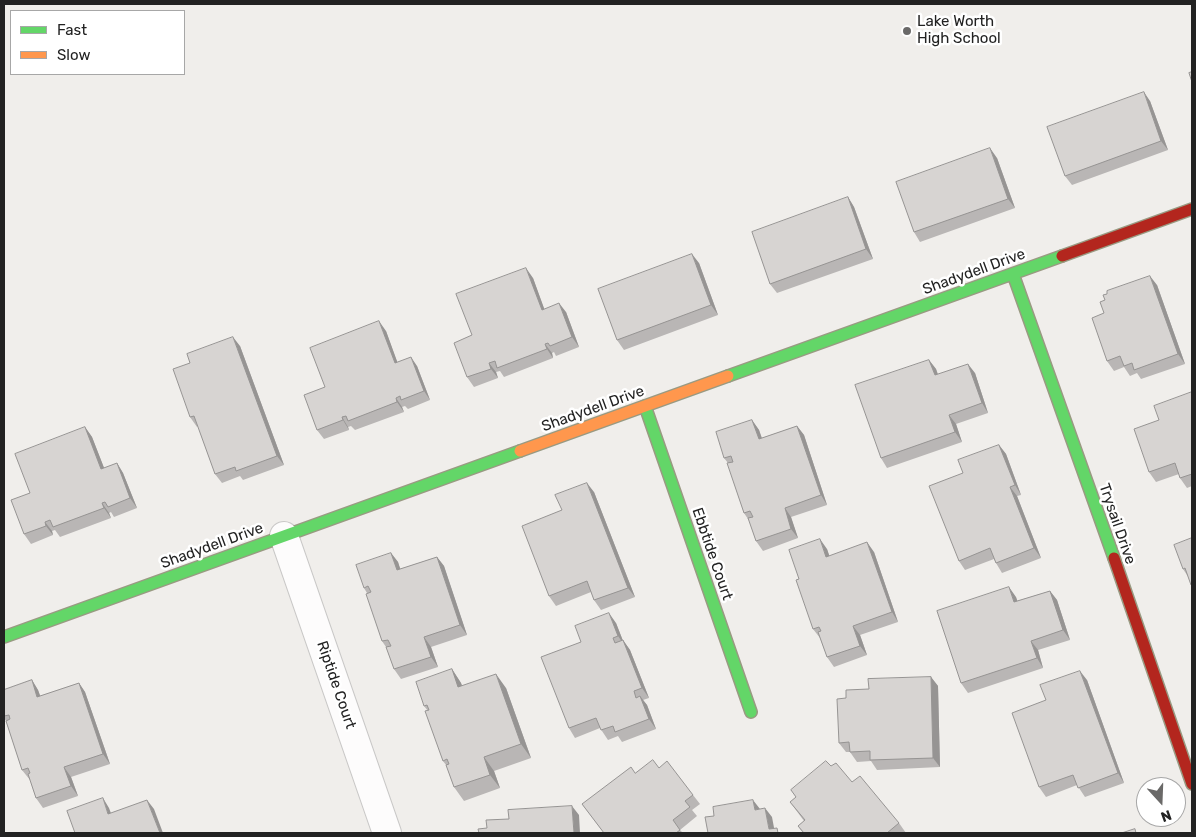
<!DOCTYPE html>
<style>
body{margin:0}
#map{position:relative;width:1196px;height:837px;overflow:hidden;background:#f0eeeb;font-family:Rubik,sans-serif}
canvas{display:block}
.frame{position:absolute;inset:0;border:5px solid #222;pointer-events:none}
.legend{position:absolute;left:10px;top:10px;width:175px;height:65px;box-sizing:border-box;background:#fff;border:1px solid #a7a7a7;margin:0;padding:6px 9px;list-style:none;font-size:15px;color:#222}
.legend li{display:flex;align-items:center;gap:10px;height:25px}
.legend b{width:25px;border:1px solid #a7a7a7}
.north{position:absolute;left:1136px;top:777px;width:50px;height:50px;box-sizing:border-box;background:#fff;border:1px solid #a7a7a7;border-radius:50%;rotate:160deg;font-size:14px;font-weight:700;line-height:20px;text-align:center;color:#222}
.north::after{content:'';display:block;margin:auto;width:18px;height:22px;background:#6a6968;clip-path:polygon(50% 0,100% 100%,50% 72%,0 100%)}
</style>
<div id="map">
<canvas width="1196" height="837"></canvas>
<div class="frame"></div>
<ul class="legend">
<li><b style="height:6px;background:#63d668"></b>Fast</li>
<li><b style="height:6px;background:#ff974d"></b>Slow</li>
</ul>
<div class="north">N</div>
</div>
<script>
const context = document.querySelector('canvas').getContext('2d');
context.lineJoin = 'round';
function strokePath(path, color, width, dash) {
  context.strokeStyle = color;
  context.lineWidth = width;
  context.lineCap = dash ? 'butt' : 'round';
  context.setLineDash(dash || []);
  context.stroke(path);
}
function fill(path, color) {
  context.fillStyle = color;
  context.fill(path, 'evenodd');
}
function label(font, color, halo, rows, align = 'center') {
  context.font = font + ' Rubik,sans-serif';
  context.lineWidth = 5;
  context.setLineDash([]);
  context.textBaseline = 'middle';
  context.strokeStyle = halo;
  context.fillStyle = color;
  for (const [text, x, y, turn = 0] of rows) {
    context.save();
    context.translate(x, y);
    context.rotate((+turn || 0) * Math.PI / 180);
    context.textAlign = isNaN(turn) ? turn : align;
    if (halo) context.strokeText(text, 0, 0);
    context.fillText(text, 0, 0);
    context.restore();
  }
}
const street = new Path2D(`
 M284 536 387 833`);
const fast = new Path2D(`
 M1013 274 1114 558
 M728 376 1062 256
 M645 406 751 712
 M4 637 520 451`);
const slow = new Path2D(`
 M520 451 728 376`);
const jam = new Path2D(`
 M1062 256 1192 209
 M1114 558 1192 784`);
strokePath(street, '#c9c8c7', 30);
strokePath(fast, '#999a82', 14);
strokePath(slow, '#999a82', 14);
strokePath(jam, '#999a82', 14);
strokePath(street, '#fdfcfc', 28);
strokePath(fast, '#63d668', 11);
strokePath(slow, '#ff974d', 11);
strokePath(jam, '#b3261e', 11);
fill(new Path2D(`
 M1150 101 1168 150 1072 185 1065 176Z
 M997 158 1015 208 920 242 914 232Z
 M848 197 854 207 873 259 777 293 770 284Z
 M699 263 718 315 624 350 617 340Z
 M533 278 544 309 566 312 579 347 556 356 554 352 552 353 553 358 504 377 500 371 496 372 498 378 474 387 467 377 472 335Z
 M1157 285 1185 364 1141 379 1137 373 1130 376 1124 367 1114 371 1107 361 1104 313Z
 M386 331 397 362 417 366 430 400 408 409 405 406 402 407 404 412 355 430 351 426 348 427 349 430 324 439 317 430 325 387Z
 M240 346 284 465 243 480 240 476 222 483 215 474 198 426 197 427 190 417Z
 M929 360 936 369 938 374 975 373 988 413 956 424 962 442 887 468 881 458Z
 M1192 392V486L1187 488 1180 478 1179 474 1156 482 1149 472 1159 420Z
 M752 420 759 430 762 438 797 426 804 435 827 505 791 517 798 538 763 551 756 541 750 522 744 513 728 463 724 458Z
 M85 427 92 437 104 468 117 463 123 473 137 508 114 517 111 512 109 513 111 518 60 537 55 530 52 531 53 535 31 544 24 534 30 493Z
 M999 445 1006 454 1021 495 1017 496 1041 558 1002 573 996 563 994 559 965 570 959 561 963 473Z
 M594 492 635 597 601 610 594 600 591 592 556 606 549 596 562 510Z
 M1192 538V586L1189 578 1183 569Z
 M827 549 829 556 874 552 898 622 860 635 867 655 834 667 827 657 820 638 813 629 799 579Z
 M391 553 398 562 400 569 437 557 444 566 467 635 431 647 438 667 401 679 394 669 386 647 382 641 367 593 364 588Z
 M1050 591 1057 600 1070 640 1038 650 1043 668 968 693 961 683 1016 597 1017 601Z
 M616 623 623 641V640L630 650 649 698 643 700 647 705 656 729 622 742 618 736 608 740 600 728 575 738 569 728 581 642Z
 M452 669 461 683 462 686 506 688 531 758 494 771 500 788 464 801 454 787 446 765 443 761 428 711 424 706Z
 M931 677 938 686 940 767 877 770 871 761 857 762 850 752H846L839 743 846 698 869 689Z
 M32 680 38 690 40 696 79 683 85 692 110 764 71 777 78 796 43 808 36 798 30 780 22 770 6 721 4 718V690Z
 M1087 680 1124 783 1085 797 1077 785 1046 797 1039 787 1046 700Z
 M831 766 852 782 899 823 906 833H803L798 826 804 821 790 802 796 797 791 790Z
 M659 768 693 795 700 804 692 810 697 816 680 830 683 833H604L582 804Z`), '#b9b6b5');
fill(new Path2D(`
 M1144 92 1150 101 1168 150 1161 141Z
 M990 148 997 158 1015 208 1008 199Z
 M848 197 854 207 873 259 866 249Z
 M692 254 699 263 718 315 711 305Z
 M526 268 533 278 548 319 542 310Z
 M1150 276 1157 285 1185 364 1178 354Z
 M559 303 566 312 579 347 572 337Z
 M379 321 386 331 401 372 395 363Z
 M233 337 240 346 284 465 277 456Z
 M545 344 552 353 553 358 547 349Z
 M411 357 417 366 430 400 424 391Z
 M929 360 936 369 941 385 935 375Z
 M489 363 496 372 498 378 491 369Z
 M968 364 975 373 988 413 982 403Z
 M396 398 402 407 404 412 397 402Z
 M949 415 956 424 962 442 955 432Z
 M342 417 348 427 349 430 343 420Z
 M752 420 759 430 765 448 759 439Z
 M797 426 804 435 827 505 821 495Z
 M85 427 92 437 108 478 101 469Z
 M999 445 1006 454 1021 495 1015 485Z
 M117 463 123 473 137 508 130 498Z
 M587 483 594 492 635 597 628 588Z
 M1010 487 1017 496 1041 558 1034 548Z
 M102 503 109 513 111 518 104 508Z
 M785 508 791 517 798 538 791 529Z
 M45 522 52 531 53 535 46 526Z
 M820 539 827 549 833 566 826 557Z
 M867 542 874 552 898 622 892 612Z
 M391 553 398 562 404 580 397 570Z
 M437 557 444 566 467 635 460 625Z
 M1009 587 1016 597 1021 612 1014 602Z
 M1050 591 1057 600 1070 640 1063 630Z
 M609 613 616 623 625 646 618 636Z
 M853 626 860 635 867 655 860 646Z
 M424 637 431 647 438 667 431 657Z
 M623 640 630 650 649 698 642 688Z
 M1031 641 1038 650 1043 668 1037 658Z
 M452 669 461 683 468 701 458 687Z
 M1080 671 1087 680 1124 783 1118 773Z
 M496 674 506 688 531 758 521 744Z
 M931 677 938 686 940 767 933 758Z
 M32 680 38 690 44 706 37 697Z
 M79 683 85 692 110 764 103 754Z
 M640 696 647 705 656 729 649 719Z
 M484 757 494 771 500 788 490 775Z
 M64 767 71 777 78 796 71 786Z
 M103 798 109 808 115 824 108 814Z
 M147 800 154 809 163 833H160Z
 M753 800 760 809 755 810Z
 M572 806 579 815 580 833H574Z
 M765 808 772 817 775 833 769 829Z`), '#969493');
const building = new Path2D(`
 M1192 72V82L1189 73Z
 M1144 92 1161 141 1065 176 1047 127Z
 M990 148 1008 199 914 232 896 182Z
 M848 197 866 249 770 284 752 232Z
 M692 254 711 305 617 340 598 289Z
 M526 268 542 310 559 303 572 337 550 346 548 343 545 344 547 349 497 368 495 361 489 363 491 369 467 377 454 343 472 335 456 294Z
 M1150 276 1178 354 1134 370 1132 363 1124 366 1120 356 1107 361 1092 318 1104 313 1100 302 1105 300 1103 295 1107 294V291Z
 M379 321 395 363 411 357 424 391 401 400 400 396 396 398 397 402 348 421 346 416 342 417 343 420 317 430 304 395 325 387 310 348Z
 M233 337 277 456 236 471 235 467 215 474 194 416 190 417 173 369 190 363 187 354Z
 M929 360 935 375 968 364 982 403 949 415 955 432 881 458 855 385Z
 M1192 392V474L1180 478 1175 463 1149 472 1134 429 1159 420 1154 406Z
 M752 420 759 439 797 426 821 495 785 508 791 529 756 541 748 518 753 517 750 511 744 513 727 463 733 462 731 456 724 458 716 432Z
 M85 427 101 469 117 463 130 498 108 507 105 502 102 503 104 508 53 527 50 520 45 522 46 526 24 534 11 500 30 493 15 454Z
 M999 445 1015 485 1010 487 1034 548 996 563 990 548 959 561 929 486 963 473 958 460Z
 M587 483 628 588 594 600 587 581 549 596 522 526 562 510 555 495Z
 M1192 538V585H1191L1185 568 1183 569 1174 545Z
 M820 539 826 557 867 542 892 612 853 626 860 646 827 657 818 632 821 631 819 627 813 629 796 580 799 579 789 550Z
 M391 553 397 570 437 557 460 625 424 637 431 657 394 669 386 647 391 646 388 640 382 641 366 594 371 592 368 586 364 588 356 565Z
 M1009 587 1014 602 1050 591 1063 630 1031 641 1037 658 961 683 937 611Z
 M609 613 618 636 613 638 615 643 623 640 642 688 634 691 636 698 640 696 649 719 615 732 613 726 601 730 596 718 569 728 541 657 581 642 575 626Z
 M452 669 458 687 496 674 521 744 484 757 490 775 454 787 446 765 449 764 447 759 443 761 425 711 429 710 427 705 424 706 416 682Z
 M1080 671 1118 773 1078 788 1073 775 1039 787 1012 713 1046 700 1040 685Z
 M931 677 933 758 870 760V751L850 752 849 742 839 743 837 699 846 698V690L869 689 868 679Z
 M32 680 37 697 79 683 103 754 64 767 71 786 36 798 28 774 30 773 28 768 22 770 6 721 10 719 9 715 4 716V690Z
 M653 760 659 768 667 761 693 795 685 801 690 807 673 820 680 830 676 833H604L582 804 631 767 635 773Z
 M826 761 831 766 836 763 852 782 860 776 899 823 887 833H804L798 826 805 820 790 802 796 797 791 790Z
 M103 798 108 814 147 800 160 833H75L67 811Z
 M753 800 755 810 765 808 769 829 777 828 778 833H708L705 817 714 816 713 807Z
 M572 806 574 833H479L478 829 487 828 486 820 509 819 508 810Z
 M1135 829 1136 833H1122Z`);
fill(building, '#d7d4d2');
strokePath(building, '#969493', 1);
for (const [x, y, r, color] of [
 [907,31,5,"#6a6968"]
]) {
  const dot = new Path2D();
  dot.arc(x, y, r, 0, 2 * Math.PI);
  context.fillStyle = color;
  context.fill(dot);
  strokePath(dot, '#fff', 2);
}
label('15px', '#222', '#fff', [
 ["Lake Worth",917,22],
 ["High School",917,39]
], 'left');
label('15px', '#222', '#fff', [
 ["Shadydell Drive",974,272,-20],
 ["Shadydell Drive",593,409,-20],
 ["Trysail Drive",1117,524,71],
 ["Shadydell Drive",212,546,-20],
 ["Ebbtide Court",712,554,71],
 ["Riptide Court",336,685,71]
]);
</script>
